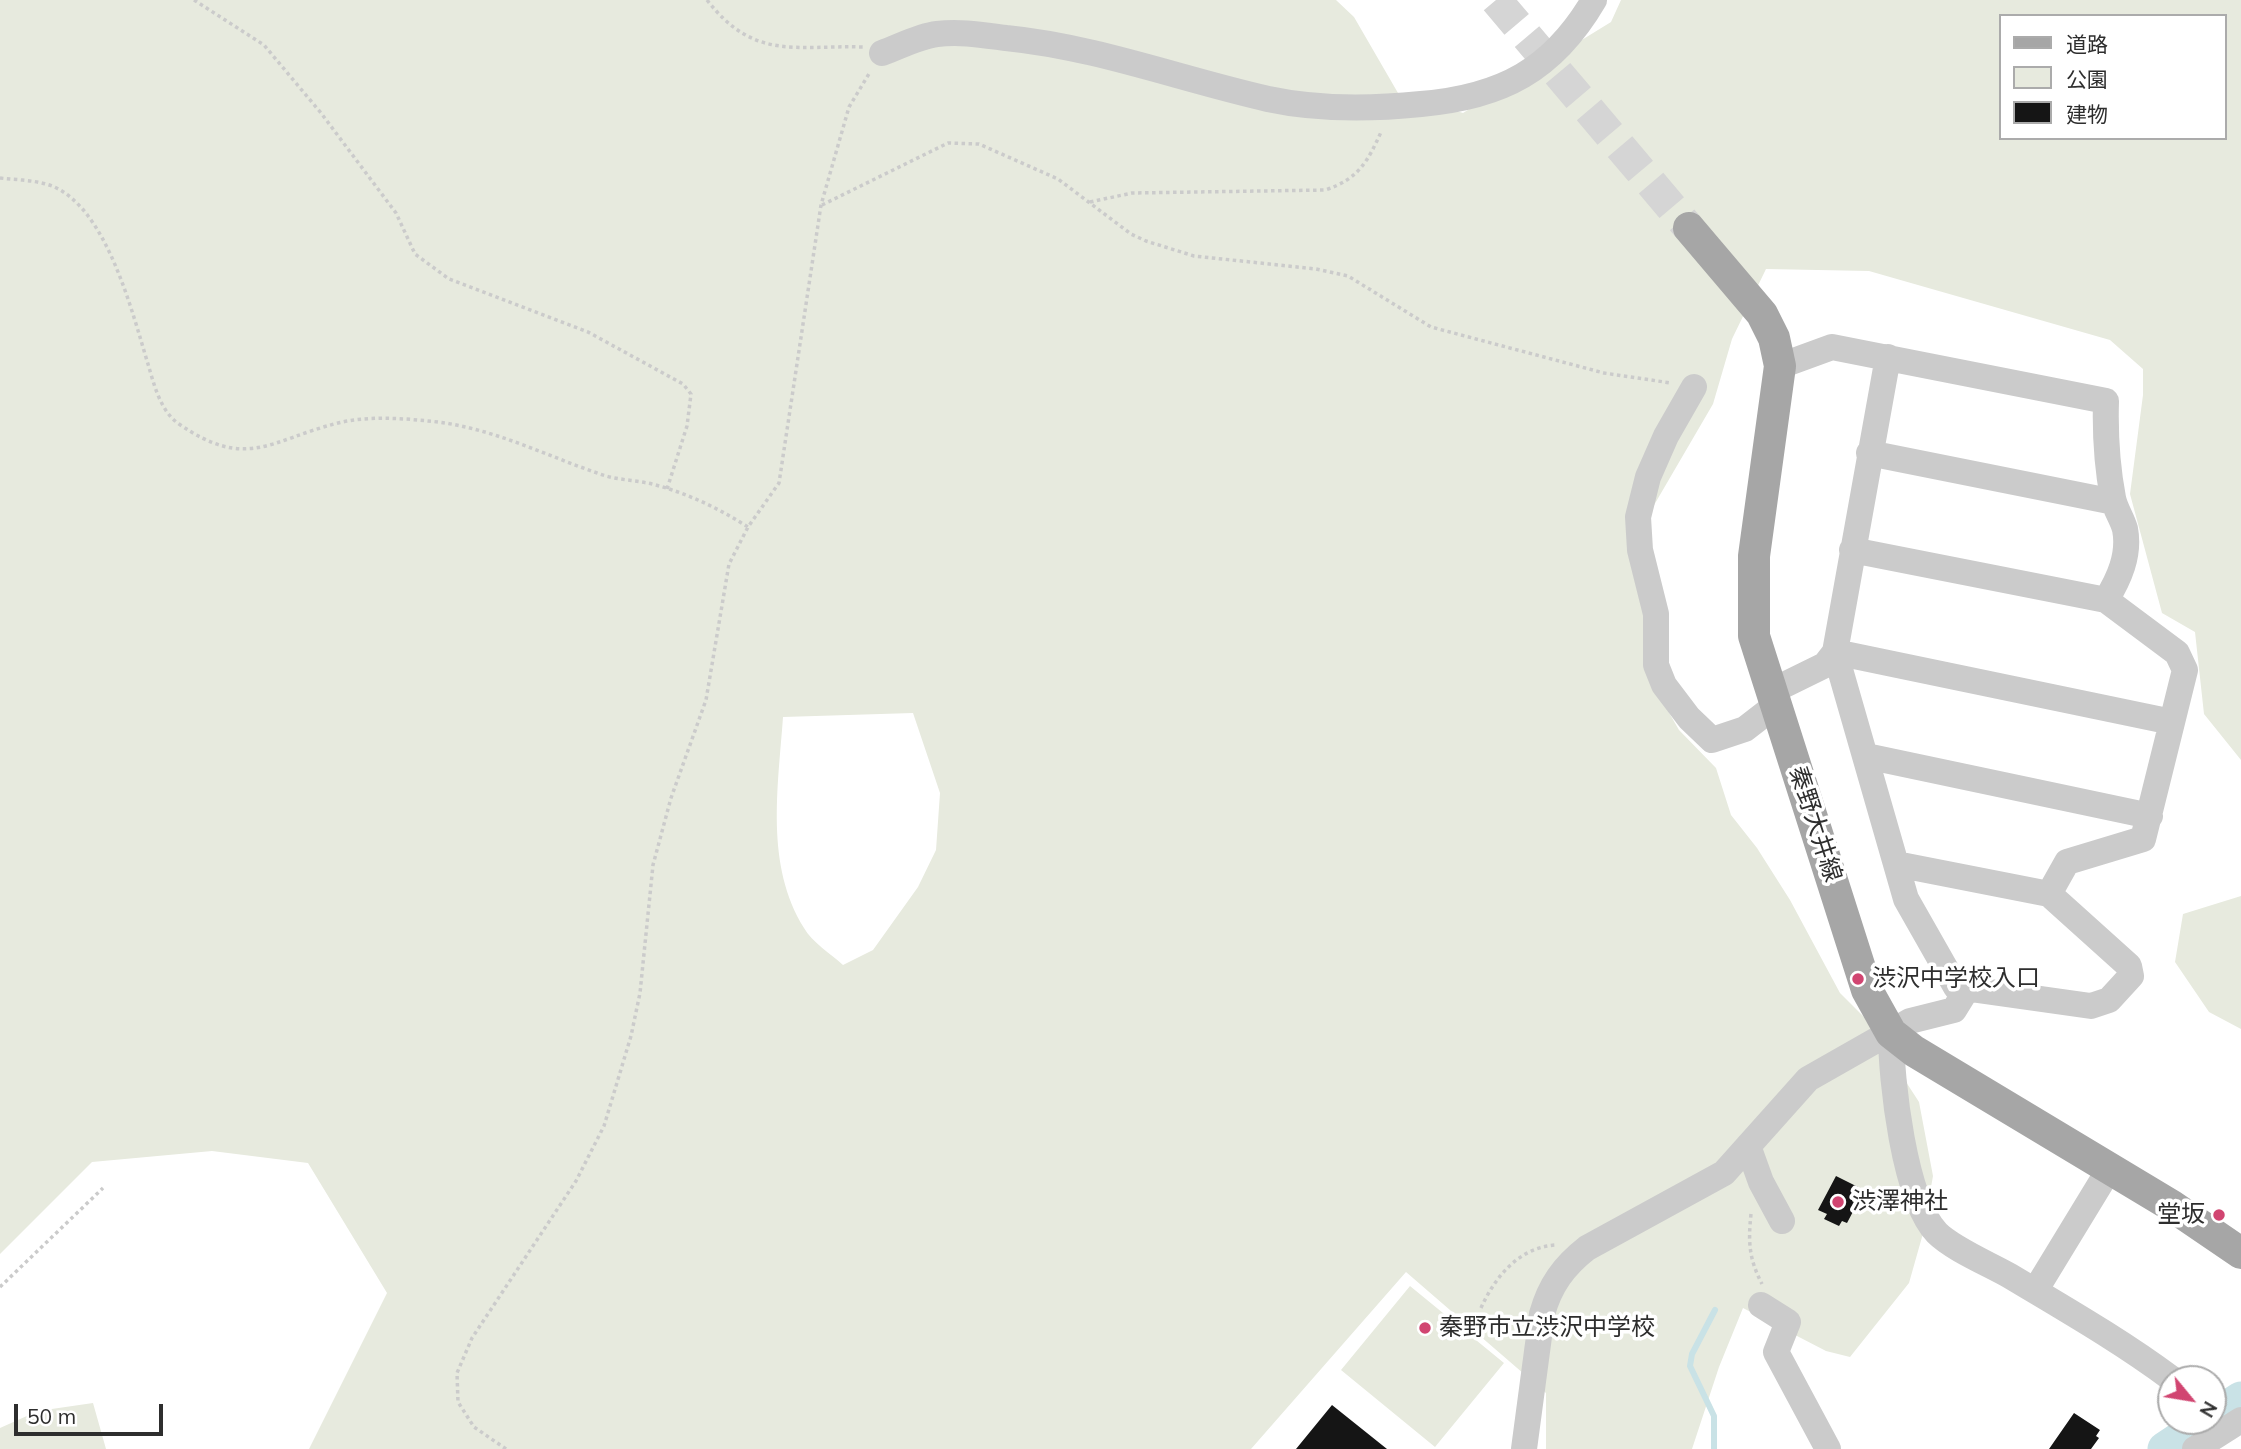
<!DOCTYPE html>
<meta charset="utf-8">
<style>
body{margin:0}
#map{position:relative;width:2241px;height:1449px;overflow:hidden;background:#fff;font-family:Mulish,"Noto Sans JP",sans-serif}
canvas{display:block}
.legend{position:absolute;left:1999px;top:14px;width:228px;height:126px;box-sizing:border-box;background:#fff;border:2px solid #ababab;margin:0;padding:9px 12px;list-style:none;font-size:21px;color:#2e2e2e}
.legend li{display:flex;align-items:center;gap:14px;height:35px}
.legend b{width:35px;border:2px solid #ababab}
.north{position:absolute;left:2157px;top:1365px;width:70px;height:70px;box-sizing:border-box;background:#fff;border:2px solid #ababab;border-radius:50%;rotate:120deg;font-size:19px;font-weight:700;line-height:28px;text-align:center;color:#2e2e2e}
.north::after{content:'';display:block;margin:auto;width:24px;height:32px;background:#d14571;clip-path:polygon(50% 0,100% 100%,50% 72%,0 100%)}
.scale{position:absolute;left:14px;top:1404px;width:149px;height:32px;box-sizing:border-box;border:4px solid #2e2e2e;border-top:0;padding-left:9px;font-size:21px;line-height:24px;white-space:nowrap;color:#2e2e2e;-webkit-text-stroke:5px #fff;paint-order:stroke}
</style>
<div id="map">
<canvas width="2241" height="1449"></canvas>
<ul class="legend">
<li><b style="height:9px;background:#a6a6a6"></b>道路</li>
<li><b style="height:19px;background:#e7eade"></b>公園</li>
<li><b style="height:19px;background:#151515"></b>建物</li>
</ul>
<div class="north">N</div>
<div class="scale">50 m</div>
</div>
<script>
const context = document.querySelector('canvas').getContext('2d');
context.lineJoin = 'round';
function fill(path, color) {
  context.fillStyle = color;
  context.fill(path, 'evenodd');
}
function strokePath(path, color, width, dash) {
  context.strokeStyle = color;
  context.lineWidth = width;
  context.lineCap = dash ? 'butt' : 'round';
  context.setLineDash(dash || []);
  context.stroke(path);
}
function label(font, color, halo, rows, align = 'center') {
  context.font = font + ' Mulish,"Noto Sans JP",sans-serif';
  context.lineWidth = 7;
  context.setLineDash([]);
  context.textBaseline = 'middle';
  context.strokeStyle = halo;
  context.fillStyle = color;
  for (const [text, x, y, turn = 0] of rows) {
    context.save();
    context.translate(x, y);
    context.rotate((+turn || 0) * Math.PI / 180);
    context.textAlign = isNaN(turn) ? turn : align;
    if (halo) context.strokeText(text, 0, 0);
    context.fillText(text, 0, 0);
    context.restore();
  }
}
fill(new Path2D(`
 M0 0H1336L1354 17 1398 93 1463 113 1611 22 1621 0H2241V760L2204 714 2195 632 2162 613 2130 494 2143 395V369L2110 340 1869 271 1766 269 1732 339 1713 404 1650 512 1645 671 1679 730 1716 768 1731 815 1757 848 1790 900 1840 993 1864 1017 1919 1102 1933 1176 1922 1237 1909 1283 1850 1357 1826 1351 1743 1308 1719 1367 1692 1449H1546V1393L1406 1272 1251 1449H309L387 1293 308 1163 212 1151 92 1162 0 1254ZM2001 16H2225V138H2001ZM913 713 940 793 936 850 918 887 873 950 843 965C831 954 812 942 804 928 765 865 778 788 783 717Z
 M2241 896V1029L2209 1012 2175 962 2183 914Z
 M1410 1286 1504 1363 1435 1447 1341 1370Z
 M93 1403 106 1449H0V1428L38 1411Z`), '#e7eade');
strokePath(new Path2D(`
 M1714 1449V1416L1690 1366 1692 1354 1715 1310`), '#c9e2e6', 6);
strokePath(new Path2D(`
 M2213 1417 2241 1399
 M2165 1449 2207 1421`), '#c9e2e6', 35);
fill(new Path2D(`
 M1836 1176 1858 1187 1852 1201 1857 1204 1847 1223 1842 1221 1839 1226 1824 1219 1827 1214 1818 1210Z
 M1332 1405 1387 1449H1296Z
 M2074 1413 2100 1430 2096 1436 2099 1438 2091 1449H2049Z`), '#151515');
strokePath(new Path2D(`
 M1496 0 1689 228`), '#d5d5d5', 32, [32, 16]);
strokePath(new Path2D(`
 M194 0 264 45 321 113 396 213 415 254 449 279 588 332 683 384 691 394 687 426 667 489
 M707 0C754 61 796 45 863 47
 M0 178C17 180 36 180 52 186 107 208 132 312 148 364 154 384 160 411 179 424 247 471 270 440 338 423 367 416 399 418 428 421 489 426 544 455 600 474 616 480 635 480 652 484 687 493 718 508 748 527
 M1090 202 1132 193 1325 190C1359 179 1368 161 1382 130
 M822 205 948 143 979 144 1058 179 1131 234 1146 241 1194 256 1316 269 1348 276 1431 327 1604 373 1671 383
 M1751 1214C1748 1242 1749 1259 1762 1284
 M0 1287 103 1188
 M1481 1308C1495 1277 1519 1247 1556 1245
 M506 1449 474 1427 458 1402 457 1373 472 1338 576 1181 604 1126 631 1036 640 993 653 865 671 798 706 700 729 564 748 527 779 483 821 205 849 107 870 72`), '#cbcbcb', 3.5, [3.5, 3.5]);
strokePath(new Path2D(`
 M882 53C899 47 919 36 937 34 960 31 983 35 1006 38 1096 47 1180 79 1268 99 1319 110 1371 109 1421 104 1502 97 1553 70 1594 0
 M1780 366 1832 347 2106 401C2105 434 2107 466 2113 498 2115 509 2122 518 2125 529 2130 555 2119 579 2106 600
 M1694 387 1666 436 1648 477 1638 517 1640 550 1656 614V665L1664 685 1689 718 1712 740 1745 729 1776 705
 M1869 453 2114 502
 M1852 550 2106 600 2177 653 2185 670 2143 839 2067 862 2049 894
 M1772 691 1825 665 1835 652 1888 357
 M1866 756 2150 816
 M1896 864 2049 894 2129 966 2131 976 2109 1000 2091 1006 1956 987 1906 899 1835 652 2172 722
 M1891 1033C1891 1080 1904 1199 1937 1233 1953 1249 1989 1264 2010 1276 2065 1309 2121 1341 2172 1379
 M1748 1146 1761 1182 1782 1221
 M2035 1291 2110 1168
 M1761 1305 1788 1322 1776 1352 1828 1449
 M1524 1449 1542 1314C1550 1285 1564 1266 1587 1248L1724 1173 1808 1079 1910 1021 1954 1010 1967 989
 M2195 1449 2241 1420`), '#cbcbcb', 26);
strokePath(new Path2D(`
 M1689 228 1762 314 1774 338 1780 366 1754 556V636L1867 990 1891 1033 1914 1051 2172 1206 2241 1253`), '#a6a6a6', 32);
for (const [x, y, r, color] of [
 [1858,979,7,"#d14571"],
 [1838,1202,7,"#d14571"],
 [2219,1215,7,"#d14571"],
 [1425,1328,7,"#d14571"]
]) {
  const dot = new Path2D();
  dot.arc(x, y, r, 0, 2 * Math.PI);
  context.fillStyle = color;
  context.fill(dot);
  strokePath(dot, '#fff', 2.5);
}
label('24px', '#2e2e2e', '#fff', [
 ["秦野大井線",1815,824,72]
]);
label('24px', '#2e2e2e', '#fff', [
 ["渋沢中学校入口",1872,979],
 ["渋澤神社",1852,1202],
 ["堂坂",2205,1215,"right"],
 ["秦野市立渋沢中学校",1439,1328]
], 'left');
</script>
